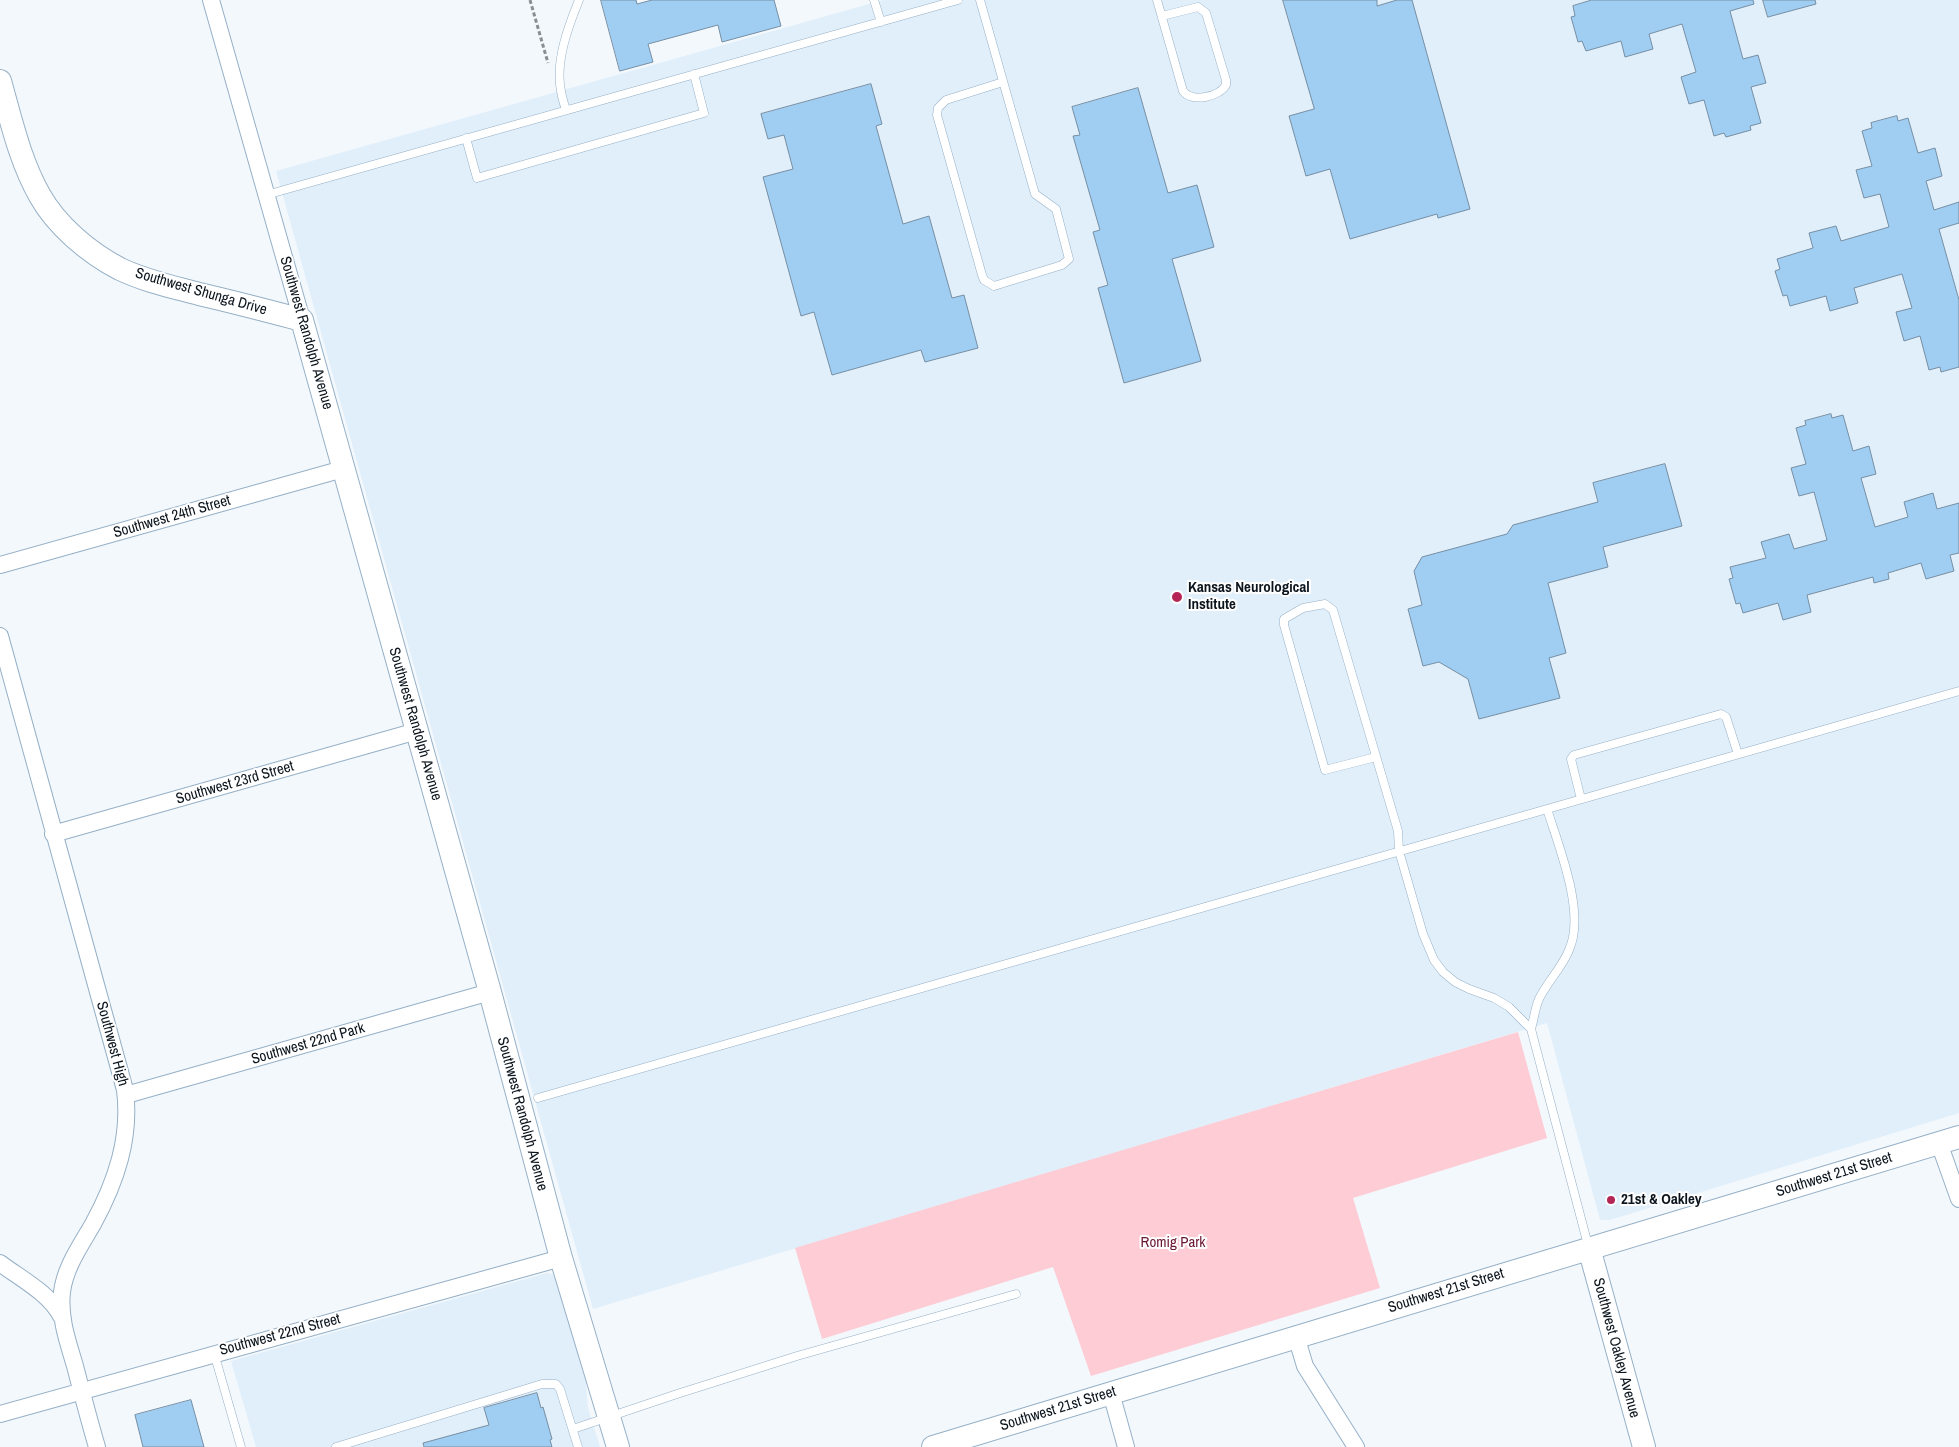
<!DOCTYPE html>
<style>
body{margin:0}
canvas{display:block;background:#f3f8fd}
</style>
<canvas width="1959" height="1447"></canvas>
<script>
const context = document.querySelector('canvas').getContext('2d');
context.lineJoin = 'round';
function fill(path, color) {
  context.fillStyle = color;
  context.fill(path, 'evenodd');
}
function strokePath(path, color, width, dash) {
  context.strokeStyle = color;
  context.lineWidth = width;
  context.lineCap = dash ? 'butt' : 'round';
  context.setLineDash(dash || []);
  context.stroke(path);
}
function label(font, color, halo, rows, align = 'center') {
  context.font = font + ' "Archivo Narrow",sans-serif';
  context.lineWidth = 4;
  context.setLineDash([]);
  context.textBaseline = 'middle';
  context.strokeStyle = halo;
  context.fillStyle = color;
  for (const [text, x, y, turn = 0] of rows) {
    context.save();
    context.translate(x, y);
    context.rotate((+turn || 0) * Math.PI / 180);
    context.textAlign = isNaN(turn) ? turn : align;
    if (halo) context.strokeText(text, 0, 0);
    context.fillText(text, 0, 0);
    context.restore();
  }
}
fill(new Path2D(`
 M883 0H1959V1113L1610 1220H1600L1547 1023 593 1309 276 171Z
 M547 1273 555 1275 585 1370 588 1408 600 1447H256L231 1361Z`), '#e1effa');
fill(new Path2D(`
 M1518 1032 1547 1138 1353 1198 1380 1288 1091 1376 1053 1267 822 1339 795 1248Z`), '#fdccd4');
const building = new Path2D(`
 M601 0H636L637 4 652 0H774L781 26 722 42 718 25 648 44 653 62 620 71Z
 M1283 0H1377V6L1397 0H1412L1470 209 1438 218 1437 214 1350 239 1330 169 1306 176 1289 116 1314 109Z
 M1592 0H1753L1754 4 1730 11 1743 59 1758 55 1766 83 1751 87 1761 123 1750 126 1751 130 1726 137 1724 133 1714 136 1704 100 1689 104 1681 77 1696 72 1682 24 1649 34 1653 49 1625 57 1621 41 1586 51 1582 41 1578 42 1571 17 1575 16 1573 6Z
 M1763 0H1815L1816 4 1768 17Z
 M871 84 882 124 876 126 903 224 929 216 952 298 964 295 978 348 925 362 921 350 832 375 814 312 801 316 763 177 793 169 784 135 768 139 761 114Z
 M1138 88 1168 193 1197 185 1214 247 1172 259 1201 361 1124 383 1098 288 1108 285 1093 232 1100 230 1073 136 1080 135 1072 107Z
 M1897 116 1898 121 1908 118 1918 153 1935 148 1942 176 1926 181 1934 210 1959 202V223L1939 229 1959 300V367L1941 372 1940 367 1929 370 1920 336 1904 341 1896 312 1912 308 1902 274 1854 288 1858 303 1830 311 1826 296 1790 306 1787 295 1783 296 1775 271 1780 269 1777 259 1813 248 1809 233 1836 226 1841 241 1889 227 1880 194 1864 198 1856 170 1872 166 1862 131 1872 128 1871 123Z
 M1831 414 1832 418 1843 415 1853 451 1869 446 1876 474 1861 478 1875 527 1908 517 1904 502 1933 493 1937 509 1959 503V553L1950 555 1954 571 1926 579 1921 563 1888 573 1889 579 1874 583 1873 577 1807 595 1811 612 1783 620 1778 603 1743 613 1740 603 1736 604 1729 579 1733 578 1730 567 1766 558 1761 542 1789 534 1794 549 1827 540 1814 492 1799 496 1791 468 1806 464 1796 428 1806 425 1805 421Z
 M1665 464 1682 526 1603 547 1608 567 1548 583 1566 653 1549 658 1560 698 1479 719 1468 679 1439 662 1423 666 1408 609 1422 605 1414 571 1422 557 1507 534 1513 525 1598 502 1593 483Z
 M537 1393 541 1408 543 1407 552 1439 550 1440 552 1447H424L423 1443 489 1425 484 1408Z
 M191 1400 204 1447H143L135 1415Z`);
fill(building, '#a0cdf2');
strokePath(building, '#768fa4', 1);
const lane = new Path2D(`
 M874 0 881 22
 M980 0 1035 194 1056 209 1069 259 1062 265 994 286 984 280 982 275 937 115 938 108 946 100 1003 82
 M1157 0 1183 91C1192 103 1219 97 1226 85V80L1206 13 1198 7 1162 16
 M566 110C564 104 562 98 561 91 555 62 568 27 579 0
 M466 138 477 178 704 113 694 74
 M266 195 958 0
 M1376 757 1325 770 1284 625V619L1303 608 1325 604 1333 610 1398 831 1399 851 1423 934 1434 960 1443 972 1455 982 1469 989 1494 998 1509 1007 1531 1029
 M1581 799 1571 759 1574 755 1721 714 1726 717 1738 754
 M1547 809C1559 847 1586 913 1569 950 1562 968 1547 982 1539 999 1535 1008 1534 1019 1531 1029L1588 1245
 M538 1098 1959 691
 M214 1353 241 1447
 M573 1429 677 1394 797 1356 1016 1294
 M336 1447 542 1384H556L560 1389 578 1447`);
const street = new Path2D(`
 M211 0 302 320
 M0 565 343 469
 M0 636 125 1090C131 1138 116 1182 93 1224 81 1245 65 1267 62 1292 59 1318 68 1342 75 1366 82 1393 89 1420 97 1447
 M53 834 417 731
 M126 1095 490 992
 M1939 1143 1959 1199
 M0 1263C21 1279 49 1293 61 1316
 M1296 1336 1305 1366 1356 1447
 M1111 1393 1126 1447
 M0 1414 561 1258`);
const secondary = new Path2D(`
 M0 81C11 120 20 161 40 196 57 226 89 253 120 269 145 281 173 287 199 294 234 302 268 311 302 320L490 992 561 1258 618 1447
 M1589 1248 1644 1447
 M933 1447 1959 1137`);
strokePath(lane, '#96b0c6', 9);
strokePath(street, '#96b0c6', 18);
strokePath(secondary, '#96b0c6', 24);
strokePath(new Path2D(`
 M530 0 548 63`), '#878e94', 3, [4, 2.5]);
strokePath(lane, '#fff', 8);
strokePath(street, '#fff', 16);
strokePath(secondary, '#fff', 22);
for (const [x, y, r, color] of [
 [1177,597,6,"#b42556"],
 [1611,1200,5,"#b42556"]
]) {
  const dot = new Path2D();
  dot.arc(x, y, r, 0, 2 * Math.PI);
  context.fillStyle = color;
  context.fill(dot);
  strokePath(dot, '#fff', 2);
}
label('15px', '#0c151d', '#fff', [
 ["Southwest Shunga Drive",201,292,16],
 ["Southwest Randolph Avenue",306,333,74],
 ["Southwest 24th Street",172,517,-16],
 ["Southwest Randolph Avenue",415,724,74],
 ["Southwest 23rd Street",235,783,-16],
 ["Southwest High",112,1044,75],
 ["Southwest 22nd Park",308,1044,-16],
 ["Southwest Randolph Avenue",522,1114,75],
 ["Southwest 21st Street",1834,1175,-17],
 ["Southwest 21st Street",1446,1291,-17],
 ["Southwest 22nd Street",280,1335,-15],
 ["Southwest Oakley Avenue",1616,1348,75],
 ["Southwest 21st Street",1058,1409,-17]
]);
label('bold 15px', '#0c151d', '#fff', [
 ["Kansas Neurological",1188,588],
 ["Institute",1188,605],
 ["21st & Oakley",1621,1200]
], 'left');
label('15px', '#6a1732', '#fff', [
 ["Romig Park",1173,1243]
]);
</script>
